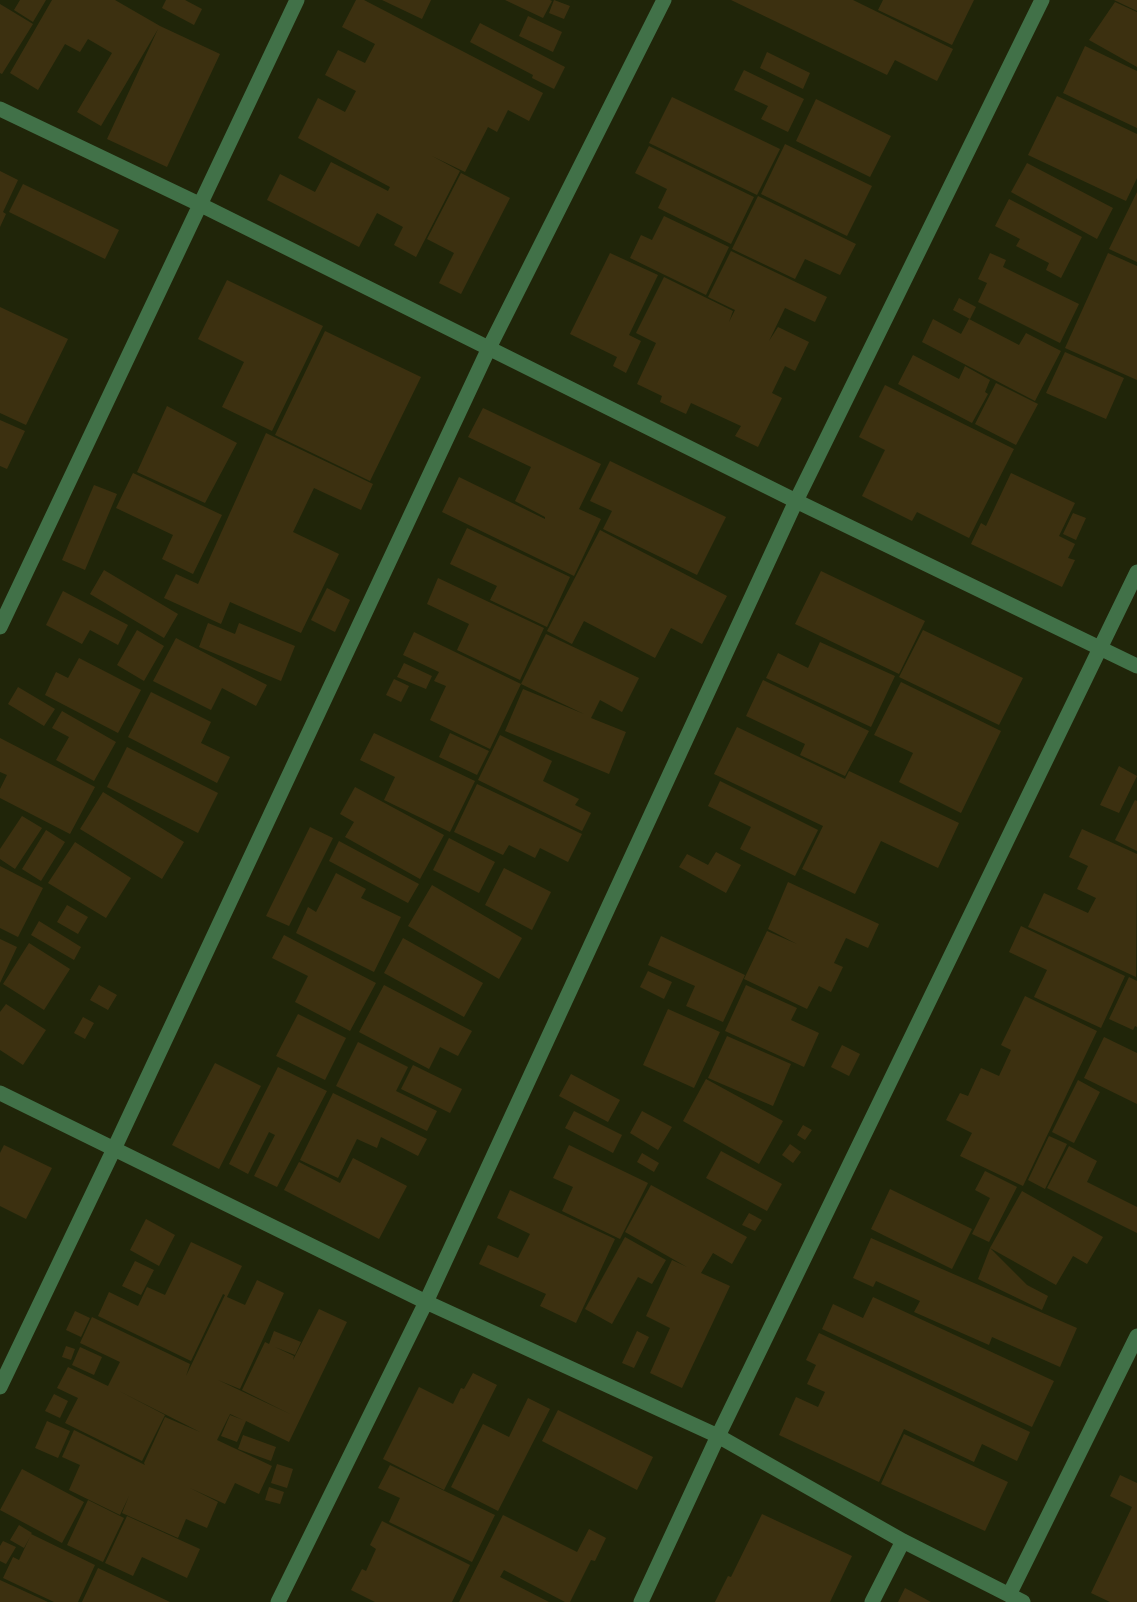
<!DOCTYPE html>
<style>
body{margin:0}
canvas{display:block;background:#202509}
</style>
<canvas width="1137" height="1602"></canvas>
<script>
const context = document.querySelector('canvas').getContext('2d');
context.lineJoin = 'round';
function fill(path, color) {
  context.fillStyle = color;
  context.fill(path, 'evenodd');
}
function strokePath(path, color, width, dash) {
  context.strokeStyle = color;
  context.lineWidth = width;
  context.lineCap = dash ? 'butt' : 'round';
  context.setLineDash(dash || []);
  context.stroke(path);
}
fill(new Path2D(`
 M20 0H46L33 22 14 10Z
 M52 0H115L160 26 220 54 167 167 107 139 158 29 101 126 77 112 112 53 88 39 80 52 65 44 38 90 10 73Z
 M166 0H185L202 9 194 25 162 8Z
 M356 0H364L543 93 529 121 508 110 497 132 488 127 465 172 432 156 460 171 416 257 394 245 403 227 377 213 359 247 267 200 280 174 315 192 331 162 388 191 390 187 298 138 318 98 345 112 356 91 325 75 338 50 365 63 375 44 342 27Z
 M382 0H431L422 19Z
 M505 0H550L552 1 543 18Z
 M554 0 570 6 564 19 549 13Z
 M731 0H853L953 49 937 81 895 60 887 75Z
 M883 0H974L952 45 878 10Z
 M1114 0H1137V11Z
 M1115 2 1137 12V67L1089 40Z
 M0 4 33 24 2 74 0 73Z
 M528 16 562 32 553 52 519 36Z
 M480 23 565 67 554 89 532 78 533 75 470 42Z
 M1085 46 1137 71V128L1063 93Z
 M767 52 810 73 803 89 760 68Z
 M744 70 804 99 788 132 761 119 768 106 734 90Z
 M1057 96 1137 134V178L1126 201 1028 155Z
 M672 97 780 149 757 195 649 143Z
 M816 99 891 136 870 177 796 141Z
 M785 144 872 186 847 236 761 194Z
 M649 146 754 197 731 244 658 208 667 189 635 173Z
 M1027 163 1113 208 1097 239 1011 192Z
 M0 171 18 180 3 212 6 214 0 227Z
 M461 173 510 198 461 294 439 283 454 253 427 239Z
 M23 184 119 230 105 259 9 212Z
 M1137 192V262L1109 249Z
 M758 196 856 244 840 275 805 259 795 279 732 249Z
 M1009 199 1082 237 1061 278 1046 270 1049 263 1016 246 1020 239 995 226Z
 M664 216 729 247 706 295 630 258 641 235 652 240Z
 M731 251 827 297 815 322 785 308 769 341 778 327 809 342 795 371 785 366 772 393 782 398 758 447 735 436 741 426 691 403 686 414 660 402 662 396 637 384 656 343 636 333 664 277 733 311 729 322 735 310 708 297Z
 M610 253 658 275 629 335 641 341 626 373 613 366 617 357 570 334Z
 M990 253 1006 260 1003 267 1079 304 1060 343 978 302 987 283 978 279Z
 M1108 253 1137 266V380L1065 348Z
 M227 280 323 326 272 431 222 407 244 362 198 339Z
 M959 298 976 307 970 319 953 310Z
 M0 307 68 339 26 425 0 413Z
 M933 319 961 334 969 319 1019 345 1026 333 1061 351 1035 401 922 342Z
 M325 331 421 377 370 481 275 435Z
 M1065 352 1124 378 1106 419 1046 393Z
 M913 355 959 379 965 366 990 380 985 392 988 394 972 423 898 384Z
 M996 383 1038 404 1016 445 975 424Z
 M885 385 1014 449 969 538 917 512 912 521 862 496 885 450 859 437Z
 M167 406 237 443 205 503 137 472Z
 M483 408 601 464 579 509 601 519 574 576 442 512 459 477 545 519V517L515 501 531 467 468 437Z
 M0 420 25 431 7 469 0 466Z
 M266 433 373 484 361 510 314 488 293 532 339 554 301 633 230 602 221 624 164 598 176 574 198 584Z
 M610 461 726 517 697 575 603 529 612 511 590 501Z
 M133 473 222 515 193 574 162 559 173 535 116 508Z
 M1011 473 1075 503 1059 536 1075 544 1068 558 1075 560 1062 587 971 544 981 523 986 526Z
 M94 485 117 494 85 570 62 560Z
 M1073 513 1086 518 1076 540 1063 534Z
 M467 528 570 577 547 627 490 600 497 586 450 564Z
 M600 530 727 596 702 644 671 628 655 658 584 621 572 644 547 631Z
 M104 570 178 614 164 638 90 594Z
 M821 571 925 621 899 674 795 624Z
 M438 578 544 628 520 680 457 650 469 624 427 604Z
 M327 588 350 600 335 632 311 620Z
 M63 591 128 625 118 645 90 630 82 644 46 625Z
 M208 623 235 634 239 623 295 646 281 681 199 647Z
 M137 630 164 646 144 681 117 665Z
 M923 630 1023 678 999 725 899 677Z
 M414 632 521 684 490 749 430 720 446 686 434 681 439 672 403 655Z
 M546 634 639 678 622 712 600 700 591 718 626 732 609 774 505 731 523 689 584 714 521 684Z
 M176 638 267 685 256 706 222 688 211 710 153 681Z
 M820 642 895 676 871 727 766 678 778 653 808 668Z
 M79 658 141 690 118 733 45 695 56 672 68 678Z
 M404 663 432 676 426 689 397 677Z
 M394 679 409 686 401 702 386 695Z
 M763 680 869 731 845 776 800 755 805 744 746 716Z
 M901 682 1001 731 961 813 899 782 913 753 874 735Z
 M18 687 55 709 44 726 8 704Z
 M151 692 211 722 201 743 230 757 217 783 128 737Z
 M62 711 116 742 94 781 56 760 69 737 52 728Z
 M737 727 845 779 849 771 959 823 938 868 881 841 855 894 802 869 823 826 714 774Z
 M374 733 475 781 450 832 384 800 395 777 360 760Z
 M450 733 489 751 477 775 439 757Z
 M500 735 552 761 543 781 579 799 575 805 591 813 582 831 478 780Z
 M0 738 95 787 70 834 0 798V789L7 775 0 772Z
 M127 747 218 793 198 833 107 787Z
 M1119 766 1137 776 1119 813 1100 805Z
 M720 781 818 830 795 876 740 849 751 827 708 806Z
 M477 784 582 834 568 862 540 848 535 858 509 845 503 855 454 832Z
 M355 787 444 835 420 879 345 837 354 822 340 814Z
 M103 792 184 842 162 879 80 829Z
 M1135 800 1137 801V851L1115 840Z
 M22 816 42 828 15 869 0 859V849Z
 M310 827 333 838 289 926 266 916Z
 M1082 829 1137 854 1136 977 1028 927 1044 893 1088 913 1096 898 1077 889 1088 866 1069 857Z
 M46 830 65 842 41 881 22 869Z
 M449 838 495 862 479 893 433 870Z
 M339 841 419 884 408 903 329 861Z
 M75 842 131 878 106 918 48 883Z
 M716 852 741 865 726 893 679 867 687 854 708 865Z
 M0 866 43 888 18 937 0 928Z
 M504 868 551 892 532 930 485 905Z
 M336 873 366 889 361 898 401 917 374 972 296 933 308 907 316 912Z
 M788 882 879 924 868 948 846 938 834 963 843 967 831 992 819 986 807 1009 744 979 767 931 797 944 768 929Z
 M432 885 522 938 499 979 408 926Z
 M67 905 88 917 78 934 57 922Z
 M39 921 81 947 74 960 31 935Z
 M1021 926 1125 976 1101 1028 1034 997 1047 970 1009 952Z
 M284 935 376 983 350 1031 295 1002 308 976 272 958Z
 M661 936 745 975 723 1022 686 1006 695 986 648 965Z
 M403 938 483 983 464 1017 384 973Z
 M0 939 17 947 0 983Z
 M29 943 70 969 44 1010 3 984Z
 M648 971 672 982 664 999 640 987Z
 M1129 977 1137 981V1027L1135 1026 1133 1030 1109 1019Z
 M99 985 117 995 108 1010 90 1000Z
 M384 985 472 1031 458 1056 440 1047 429 1069 359 1032Z
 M746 985 797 1008 791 1020 819 1033 804 1067 725 1031Z
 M1025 996 1097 1031 1023 1186 960 1156 972 1133 946 1120 960 1093 968 1096 981 1068 999 1076 1011 1050 1001 1045Z
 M6 1004 46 1030 23 1065 0 1050V1012Z
 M668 1009 720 1032 694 1088 643 1065Z
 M298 1014 346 1038 325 1080 276 1056Z
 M83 1017 94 1023 85 1039 74 1033Z
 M727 1036 791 1064 773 1106 708 1078Z
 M1104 1037 1137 1053V1104L1084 1078Z
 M358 1042 408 1067 396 1091 437 1111 427 1131 336 1086Z
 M842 1045 860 1054 849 1076 831 1067Z
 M215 1063 261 1086 219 1169 172 1145Z
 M413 1065 462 1089 450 1113 401 1089Z
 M278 1067 327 1091 277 1187 254 1176 275 1135 269 1132 248 1174 229 1164Z
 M571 1074 620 1100 608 1122 559 1096Z
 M706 1079 783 1121 759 1164 683 1121Z
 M1078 1080 1100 1092 1074 1143 1052 1132Z
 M333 1093 427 1139 418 1156 381 1137 377 1148 357 1139 338 1178 300 1160Z
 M574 1111 622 1135 613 1153 565 1128Z
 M642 1111 672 1127 658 1150 630 1133Z
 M803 1125 812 1130 805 1140 797 1135Z
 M1049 1136 1067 1144 1045 1189 1028 1180Z
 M790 1144 801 1152 793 1163 782 1155Z
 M4 1145 52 1168 26 1219 0 1206V1153Z
 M569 1145 648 1183 620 1239 562 1211 573 1187 553 1178Z
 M1069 1146 1097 1161 1087 1182 1137 1207V1233L1047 1188Z
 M721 1151 782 1184 767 1211 706 1178Z
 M642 1153 659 1163 654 1172 637 1162Z
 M353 1158 407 1186 379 1239 284 1190 299 1162 340 1183Z
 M985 1171 1017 1187 989 1242 972 1234 990 1198 975 1190Z
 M651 1185 747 1237 732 1264 713 1253 701 1273 730 1286 682 1388 650 1373 670 1328 646 1316 672 1260 687 1267 625 1232Z
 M890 1189 972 1229 952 1269 871 1229Z
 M510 1190 615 1239 576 1323 540 1306 546 1294 479 1264 488 1245 518 1258 530 1234 497 1218Z
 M1022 1191 1103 1237 1087 1264 1073 1256 1056 1285 990 1248Z
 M749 1213 762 1220 755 1231 742 1225Z
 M146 1219 175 1235 159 1266 130 1250Z
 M625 1237 666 1260 652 1284 638 1277 612 1324 585 1309Z
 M871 1238 1077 1328 1060 1367 992 1337 989 1345 914 1312 920 1301 876 1281 873 1287 853 1278Z
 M191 1242 242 1266 227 1297 245 1305 257 1280 284 1293 240 1389 218 1380 290 1414 242 1390 265 1342 269 1344 274 1331 301 1342 295 1355 275 1347 294 1356 293 1360 319 1309 347 1322 289 1442 246 1421 237 1442 221 1436 230 1415 243 1420 230 1414 217 1440 272 1466 259 1494 235 1483 225 1504 190 1488 218 1502 207 1528 186 1519 178 1538 122 1513 129 1496 120 1515 69 1490 80 1465 62 1457 74 1430 145 1465 144 1463 165 1417 200 1432 119 1391 165 1415 142 1461 65 1423 78 1398 57 1388 68 1367 108 1386 120 1362 80 1343 92 1317 190 1364 186 1376 225 1295 223 1294 191 1361 98 1316 109 1292 138 1306 147 1287 165 1295Z
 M990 1248 1027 1285 1048 1296 1042 1310 978 1279Z
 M135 1261 154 1270 141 1295 122 1286Z
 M873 1297 1054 1381 1032 1427 822 1329 833 1304 863 1318Z
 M75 1311 90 1318 81 1337 66 1330Z
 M637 1331 649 1337 634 1368 622 1363Z
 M819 1333 1030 1432 1017 1461 982 1444 974 1462 904 1429 879 1482 779 1435 796 1397 818 1407 825 1392 807 1384 816 1365 806 1360Z
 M66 1346 75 1349 71 1360 62 1357Z
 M80 1347 102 1357 94 1375 72 1365Z
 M473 1373 497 1385 444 1490 383 1459 419 1387 453 1404 461 1388 464 1389Z
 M54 1394 68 1401 60 1418 45 1411Z
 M528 1398 550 1409 498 1511 451 1487 483 1424 509 1437Z
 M558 1410 653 1457 637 1490 542 1441Z
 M47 1421 70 1431 58 1458 35 1448Z
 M904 1434 1008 1482 985 1531 881 1484Z
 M243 1435 276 1447 271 1461 238 1449Z
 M277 1464 293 1469 287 1488 271 1483Z
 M390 1465 495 1515 472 1562 389 1522 400 1498 378 1488Z
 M22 1469 84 1502 62 1543 0 1510Z
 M1120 1475 1137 1483V1602H1110L1091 1593 1132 1507 1110 1496Z
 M269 1487 284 1492 280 1504 265 1500Z
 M88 1500 124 1518 103 1562 67 1545Z
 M762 1514 852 1556 830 1602H715L728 1576 731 1577Z
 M503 1515 577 1552 589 1529 606 1538 595 1561 591 1560 570 1602H565L504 1570 500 1577 549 1602H459Z
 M127 1516 200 1549 187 1578 142 1557 133 1576 105 1563Z
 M382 1521 470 1565 452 1602H375L351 1590 362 1569 366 1571 376 1549 370 1545Z
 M19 1525 32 1533 31 1534 95 1565 78 1602H54L3 1578 13 1557 19 1560 30 1537 24 1548 10 1540Z
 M3 1541 16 1547 6 1564 0 1561V1546Z
 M98 1568 170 1602H82Z
 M0 1580 48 1602H0Z
 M905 1588 931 1602H898Z`), '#3c3010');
strokePath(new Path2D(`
 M0 109 199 204 796 501 1137 666
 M0 627 297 0
 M0 1093 426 1302 718 1436 903 1541 1023 1602
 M0 1387 114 1149 489 348 664 0
 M1009 1595 1137 1336
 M278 1602 426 1302 796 501 1042 0
 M641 1602 718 1436 1137 572
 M872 1602 903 1541`), '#417148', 15);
</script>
